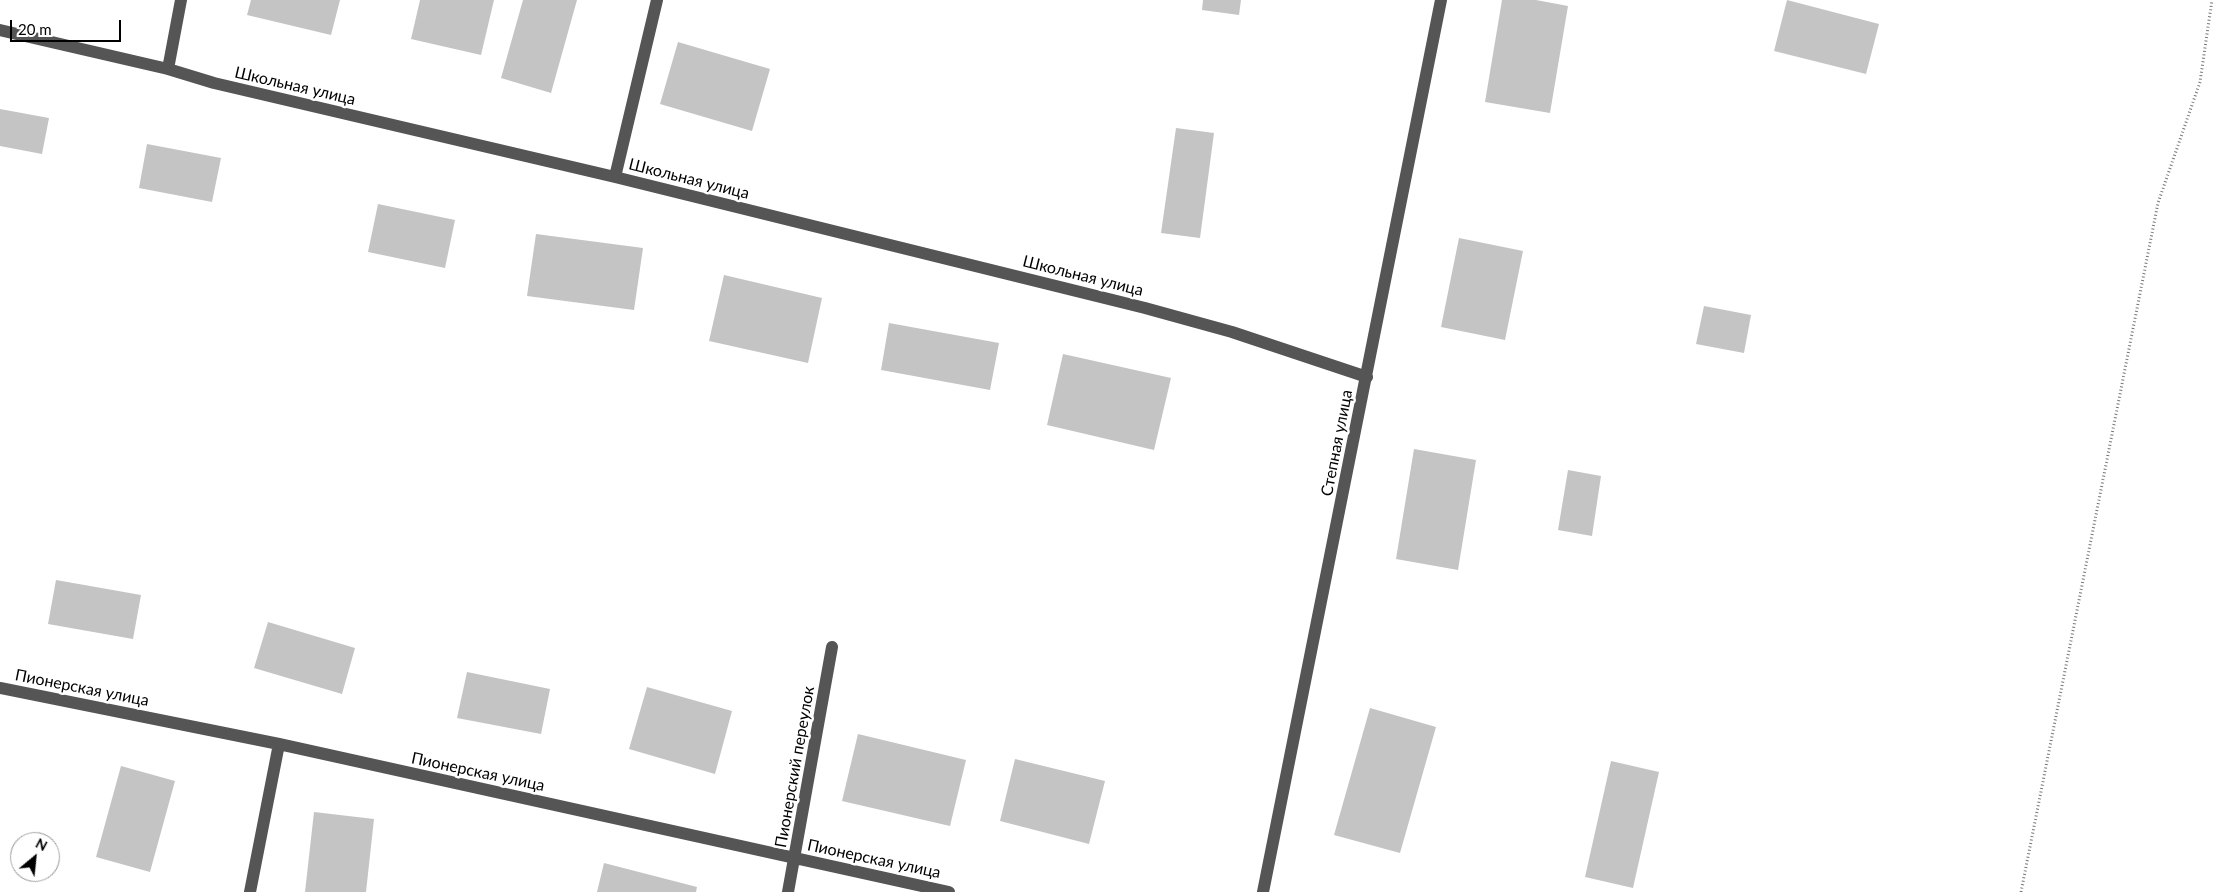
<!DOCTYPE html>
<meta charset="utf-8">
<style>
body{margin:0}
#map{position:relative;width:2237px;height:892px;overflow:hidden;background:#fff;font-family:Lato,sans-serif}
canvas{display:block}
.north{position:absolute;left:10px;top:832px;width:50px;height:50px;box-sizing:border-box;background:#fff;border:1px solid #999;border-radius:50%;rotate:28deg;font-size:14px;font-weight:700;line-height:20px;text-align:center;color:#000}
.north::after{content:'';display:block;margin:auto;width:18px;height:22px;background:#000;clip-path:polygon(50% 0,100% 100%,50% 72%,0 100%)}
.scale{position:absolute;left:10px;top:20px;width:111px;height:22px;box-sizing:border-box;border:2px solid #000;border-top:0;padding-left:6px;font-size:15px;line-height:18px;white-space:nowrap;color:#000;-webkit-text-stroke:4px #fff;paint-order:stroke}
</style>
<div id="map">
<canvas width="2237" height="892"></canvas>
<div class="north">N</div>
<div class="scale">20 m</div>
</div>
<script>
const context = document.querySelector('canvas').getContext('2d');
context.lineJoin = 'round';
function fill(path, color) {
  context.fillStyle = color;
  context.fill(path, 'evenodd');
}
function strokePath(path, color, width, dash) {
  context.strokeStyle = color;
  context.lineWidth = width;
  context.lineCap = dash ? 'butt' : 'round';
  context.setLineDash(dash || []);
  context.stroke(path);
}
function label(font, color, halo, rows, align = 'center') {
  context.font = font + ' Lato,sans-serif';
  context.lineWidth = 5;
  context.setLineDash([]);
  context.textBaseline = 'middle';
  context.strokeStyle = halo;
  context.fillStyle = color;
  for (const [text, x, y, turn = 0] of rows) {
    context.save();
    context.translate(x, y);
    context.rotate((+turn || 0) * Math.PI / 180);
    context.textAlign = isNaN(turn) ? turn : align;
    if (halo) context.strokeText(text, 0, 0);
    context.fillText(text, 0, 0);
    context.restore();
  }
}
fill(new Path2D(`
 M251 0H340L331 35 247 15Z
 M420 0H494L481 55 411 39Z
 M523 0H577L551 93 501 78Z
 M1203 0H1241L1239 15 1202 10Z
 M1502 0H1536L1568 6 1550 113 1485 102Z
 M1787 0 1879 24 1866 74 1774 51Z
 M678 42 770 69 752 131 660 104Z
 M0 109 49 118 42 154 0 146Z
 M1176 128 1214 133 1200 238 1161 233Z
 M147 144 221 158 212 202 139 188Z
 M378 204 455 220 445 268 368 252Z
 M536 234 643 248 634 310 527 296Z
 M1459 238 1523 251 1505 340 1441 327Z
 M724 275 822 298 808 363 709 341Z
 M1704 306 1751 315 1744 353 1696 344Z
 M889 323 999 343 990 390 881 370Z
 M1063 354 1171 378 1154 450 1047 425Z
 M1414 449 1476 460 1458 570 1396 559Z
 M1568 470 1601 476 1592 536 1558 530Z
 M56 580 141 595 133 639 48 624Z
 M268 622 355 648 342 694 254 668Z
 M467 672 550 689 541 734 457 718Z
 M647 687 732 711 715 774 629 749Z
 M1370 708 1436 727 1400 853 1334 835Z
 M858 734 966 760 950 826 842 801Z
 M1015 759 1105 781 1089 844 1000 821Z
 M1611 761 1659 772 1633 888 1585 877Z
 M121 766 175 781 150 872 96 857Z
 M314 812 374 819 366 892H305Z
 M604 863 697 887 696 892H597Z`), '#c4c4c4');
strokePath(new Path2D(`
 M2021 892 2158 203 2200 82 2212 0`), '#777', 3, [1, 2.5]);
strokePath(new Path2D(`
 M0 30 168 69 214 83 615 177 1145 308 1232 332 1367 377
 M168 69 181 0
 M615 177 657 0
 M0 688 279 744 949 892
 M250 892 279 744
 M788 892 832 647
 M1263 892 1441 0`), '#555', 12);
label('16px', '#000', '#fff', [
 ["Школьная улица",295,86,13],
 ["Школьная улица",689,179,14],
 ["Школьная улица",1083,276,14],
 ["Степная улица",1337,443,-79],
 ["Пионерская улица",82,688,11],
 ["Пионерский переулок",795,767,-80],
 ["Пионерская улица",478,772,12],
 ["Пионерская улица",874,859,12]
]);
</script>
